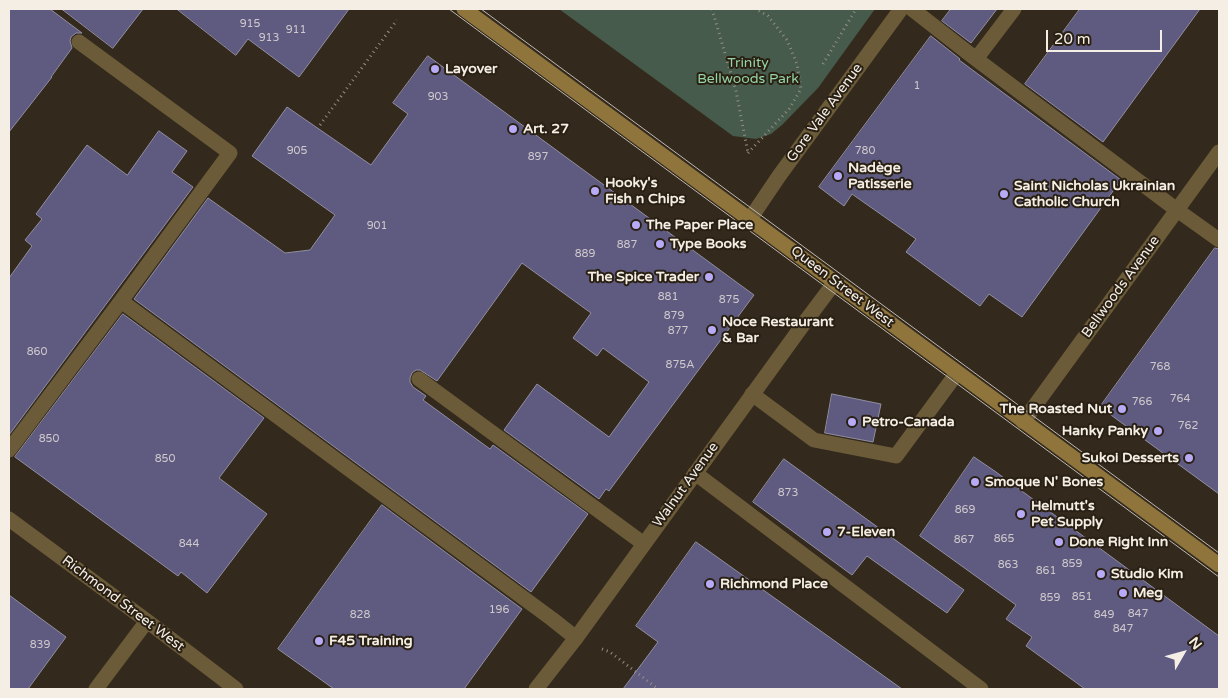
<!DOCTYPE html>
<meta charset="utf-8">
<style>
body{margin:0}
#map{position:relative;width:1228px;height:698px;overflow:hidden;background:#332a1d;font-family:"Varela Round",sans-serif}
canvas{display:block}
.frame{position:absolute;inset:0;border:10px solid #f4eee5;pointer-events:none}
.north{position:absolute;left:1158px;top:628px;width:50px;height:50px;-webkit-text-stroke:4px #292013;paint-order:stroke;rotate:52deg;font-size:14px;font-weight:700;line-height:20px;text-align:center;color:#f4eee5}
.north::after{content:'';display:block;margin:auto;width:18px;height:22px;background:#f4eee5;clip-path:polygon(50% 0,100% 100%,50% 72%,0 100%)}
.scale{position:absolute;left:1046px;top:30px;width:116px;height:22px;box-sizing:border-box;border:2px solid #f4eee5;border-top:0;padding-left:6px;font-size:15px;line-height:18px;white-space:nowrap;color:#f4eee5;-webkit-text-stroke:4px #292013;paint-order:stroke}
</style>
<div id="map">
<canvas width="1228" height="698"></canvas>
<div class="frame"></div>
<div class="north">N</div>
<div class="scale">20 m</div>
</div>
<script>
const context = document.querySelector('canvas').getContext('2d');
context.lineJoin = 'round';
function fill(path, color) {
  context.fillStyle = color;
  context.fill(path, 'evenodd');
}
function strokePath(path, color, width, dash) {
  context.strokeStyle = color;
  context.lineWidth = width;
  context.lineCap = dash ? 'butt' : 'round';
  context.setLineDash(dash || []);
  context.stroke(path);
}
function label(font, color, halo, rows, align = 'center') {
  context.font = font + ' "Varela Round",sans-serif';
  context.lineWidth = 4;
  context.setLineDash([]);
  context.textBaseline = 'middle';
  context.strokeStyle = halo;
  context.fillStyle = color;
  for (const [text, x, y, turn = 0] of rows) {
    context.save();
    context.translate(x, y);
    context.rotate((+turn || 0) * Math.PI / 180);
    context.textAlign = isNaN(turn) ? turn : align;
    if (halo) context.strokeText(text, 0, 0);
    context.fillText(text, 0, 0);
    context.restore();
  }
}
fill(new Path2D(`
 M559 9H875L818 88 782 125 771 134 756 139 733 136Z`), '#465b4b');
const building = new Path2D(`
 M9 9H50L82 33H76L71 37 70 41 72 48 51 77H52L9 132Z
 M62 9H143L113 48Z
 M177 9H349L299 77 248 39 236 55Z
 M951 9H997L971 43 942 21Z
 M1080 9H1200L1103 142 1025 84Z
 M931 36 960 59 959 60 1121 180 1022 317 989 294 980 306 906 252 916 239 852 194 844 206 819 187Z
 M428 56 754 295 609 491 606 489 599 499 504 430 537 384 609 437 649 382 603 348 597 356 573 338 591 313 522 263 437 381 420 370H416L412 373 410 378V382L413 387 426 396 423 400 490 449 493 445 588 514 531 592 134 299 208 198 285 253 310 250 335 215 252 156 287 107 371 165 408 114 393 103Z
 M159 131 187 151 172 172 193 187 9 435V278L32 246 25 240 42 219 36 214 87 145 127 175Z
 M1215 248 1219 249V494L1100 407Z
 M123 314 264 418 219 478 267 514 207 593 181 572 178 576 15 457Z
 M832 394 881 404 873 442 825 433Z
 M974 457 996 472 1219 636V689H1085L1026 646 1032 637 1006 619 1016 605 920 536Z
 M784 459 964 590 947 613 867 556 852 575 753 502Z
 M382 505 522 609 464 689H334L278 649Z
 M696 542 902 689H623L658 642 636 626Z
 M9 595 66 637 28 689H9Z`);
fill(building, '#5f5a80');
strokePath(building, '#918fa1', 1);
strokePath(new Path2D(`
 M712 9 736 91 748 153
 M823 64 856 9
 M320 125 397 20
 M748 153 789 109 801 89 797 64 787 40 768 16 756 9
 M602 649 610 652 658 689`), '#968e83', 3, [1, 4]);
strokePath(new Path2D(`
 M912 9 976 59 1177 210 1219 240
 M79 42 230 153 121 301 552 619 576 638
 M976 59 1014 9
 M419 379 644 544
 M752 394 814 440 896 456 957 373
 M9 450 121 301
 M695 473 981 689`), '#6b5b39', 15);
strokePath(new Path2D(`
 M750 219 779 176 901 9
 M1023 422 1219 152
 M9 519 147 621 236 689
 M96 689 147 621
 M536 689 576 638 805 322 835 282`), '#6b5b39', 15);
strokePath(new Path2D(`
 M464 9 1219 565`), '#8f743c', 15);
strokePath(new Path2D(`
 M449 9 1219 577
 M481 9 1219 553`), '#c0b9af', 1);
for (const [x, y, r, color] of [
 [435,69,5,"#b7abf8"],
 [513,129,5,"#b7abf8"],
 [838,176,5,"#b7abf8"],
 [595,191,5,"#b7abf8"],
 [1004,194,5,"#b7abf8"],
 [636,225,5,"#b7abf8"],
 [660,244,5,"#b7abf8"],
 [709,277,5,"#b7abf8"],
 [712,330,5,"#b7abf8"],
 [1122,409,5,"#b7abf8"],
 [852,422,5,"#b7abf8"],
 [1158,431,5,"#b7abf8"],
 [1189,458,5,"#b7abf8"],
 [975,482,5,"#b7abf8"],
 [1021,514,5,"#b7abf8"],
 [827,532,5,"#b7abf8"],
 [1059,542,5,"#b7abf8"],
 [1101,574,5,"#b7abf8"],
 [710,584,5,"#b7abf8"],
 [1123,593,5,"#b7abf8"],
 [319,641,5,"#b7abf8"]
]) {
  const dot = new Path2D();
  dot.arc(x, y, r, 0, 2 * Math.PI);
  context.fillStyle = color;
  context.fill(dot);
  strokePath(dot, '#292013', 2);
}
label('11px', '#cfc9cc', null, [
 ["915",250,24],
 ["911",296,30],
 ["913",269,38],
 ["1",917,86],
 ["903",438,97],
 ["905",297,151],
 ["780",865,151],
 ["897",538,157],
 ["901",377,226],
 ["887",627,245],
 ["889",585,254],
 ["881",668,297],
 ["875",729,300],
 ["879",674,316],
 ["877",678,331],
 ["860",37,352],
 ["875A",680,365],
 ["768",1160,367],
 ["764",1180,399],
 ["766",1142,402],
 ["762",1188,426],
 ["850",49,439],
 ["850",165,459],
 ["873",788,493],
 ["869",965,510],
 ["865",1004,539],
 ["867",964,540],
 ["844",189,544],
 ["859",1072,564],
 ["863",1008,565],
 ["861",1046,571],
 ["851",1082,597],
 ["859",1050,598],
 ["196",499,610],
 ["847",1138,614],
 ["828",360,615],
 ["849",1104,615],
 ["847",1123,629],
 ["839",40,645]
]);
label('14px', '#95d4a6', '#292013', [
 ["Trinity",748,63],
 ["Bellwoods Park",748,79]
]);
label('bold 14px', '#f4eee5', '#292013', [
 ["Layover",445,69],
 ["Art. 27",523,129],
 ["Nadège",848,168],
 ["Patisserie",848,184],
 ["Hooky's",605,183],
 ["Fish n Chips",605,199],
 ["Saint Nicholas Ukrainian",1014,186],
 ["Catholic Church",1014,202],
 ["The Paper Place",646,225],
 ["Type Books",670,244],
 ["The Spice Trader",699,277,"right"],
 ["Noce Restaurant",722,322],
 ["& Bar",722,338],
 ["The Roasted Nut",1112,409,"right"],
 ["Petro-Canada",862,422],
 ["Hanky Panky",1148,431,"right"],
 ["Sukoi Desserts",1179,458,"right"],
 ["Smoque N' Bones",985,482],
 ["Helmutt's",1031,506],
 ["Pet Supply",1031,522],
 ["7-Eleven",837,532],
 ["Done Right Inn",1069,542],
 ["Studio Kim",1111,574],
 ["Richmond Place",720,584],
 ["Meg",1133,593],
 ["F45 Training",329,641]
], 'left');
label('14px', '#f4eee5', '#292013', [
 ["Gore Vale Avenue",825,113,-54],
 ["Queen Street West",842,287,37],
 ["Bellwoods Avenue",1121,287,-54],
 ["Walnut Avenue",686,485,-54],
 ["Richmond Street West",123,604,37]
]);
</script>
